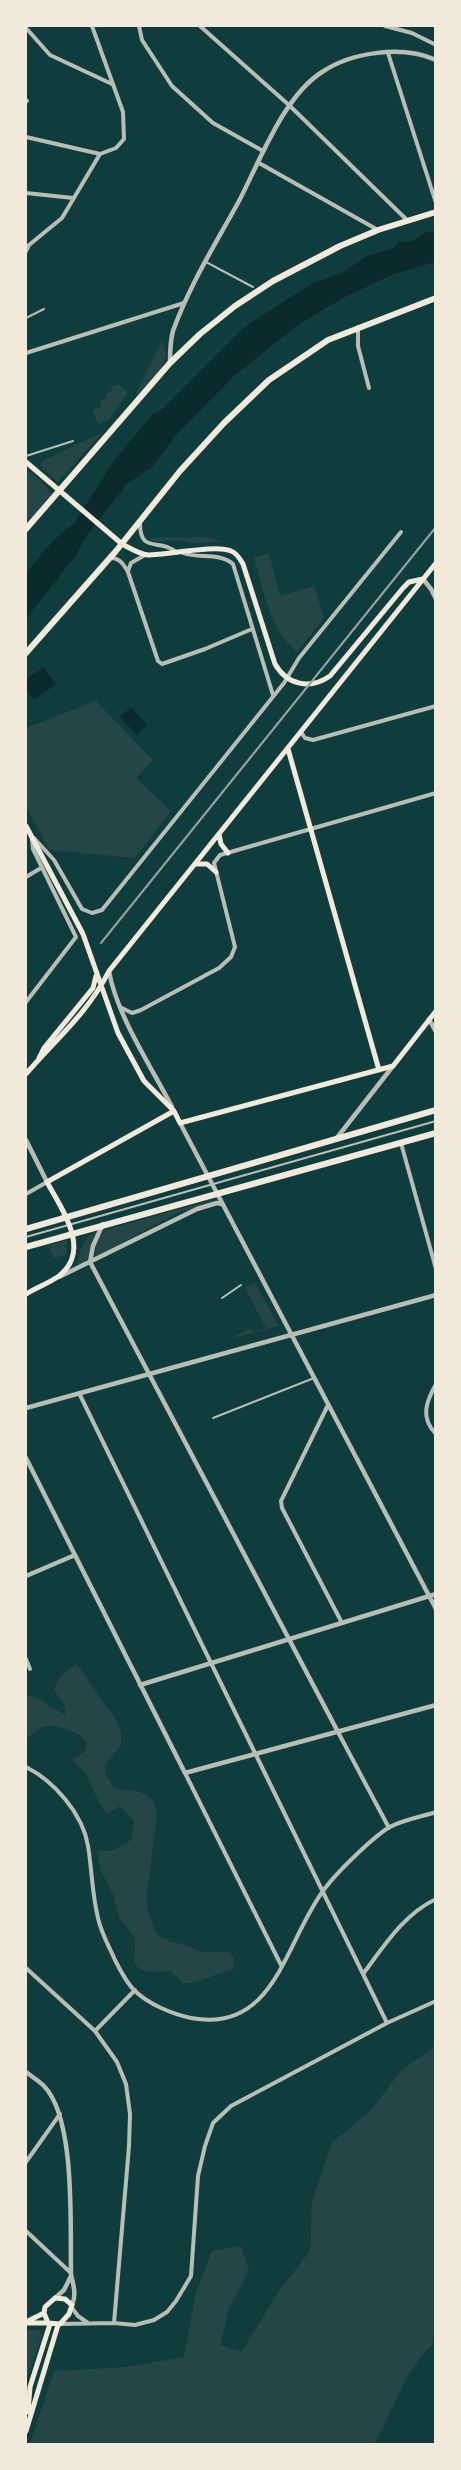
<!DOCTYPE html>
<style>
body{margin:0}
#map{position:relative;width:461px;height:2470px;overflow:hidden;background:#0f3d3e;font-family:"Titillium Web",sans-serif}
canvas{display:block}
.frame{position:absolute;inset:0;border:27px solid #f1e9da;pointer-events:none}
</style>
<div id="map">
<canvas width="461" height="2470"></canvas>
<div class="frame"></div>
</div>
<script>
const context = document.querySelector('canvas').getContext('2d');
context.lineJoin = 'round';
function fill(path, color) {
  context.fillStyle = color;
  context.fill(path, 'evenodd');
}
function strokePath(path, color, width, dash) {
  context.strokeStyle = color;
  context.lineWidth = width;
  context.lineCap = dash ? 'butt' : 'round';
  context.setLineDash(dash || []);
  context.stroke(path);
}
fill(new Path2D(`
 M162 341C175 364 152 379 137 395L136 393Z
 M120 384 122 388 128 392 108 421 98 424 92 410 101 407 100 401 107 398 106 394 112 391 111 387Z
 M103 432 58 482 40 466 42 461Z
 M26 470 34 475 52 493 26 525Z
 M208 537 222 542 190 543 182 540 155 541 148 538Z
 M269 553 280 596 314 586 324 618 297 652C269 629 264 591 254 558Z
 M96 701 153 760 136 778 171 811 135 858 49 850 26 806V728Z
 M213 1200 214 1202 187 1212 185 1210 179 1212 95 1257 96 1245 105 1230Z
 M98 1231 86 1262 80 1266 77 1264C81 1249 82 1237 98 1231Z
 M67 1240 66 1255 54 1258 48 1246Z
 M255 1283 279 1326 230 1339 249 1328 254 1332 266 1328 245 1288Z
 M75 1664C86 1672 87 1681 95 1691 106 1708 126 1724 121 1746L105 1765 106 1775 114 1787C134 1794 155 1786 157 1816L147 1892V1908L155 1931 158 1935 170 1942 183 1944 202 1952H229C234 1956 236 1962 233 1969 215 1972 201 1985 182 1983L172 1972C158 1970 142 1976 134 1963L135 1938 119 1917 114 1896 100 1869 98 1851H112L131 1840 134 1821 120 1806 108 1814C92 1798 92 1772 74 1763L73 1759C76 1757 83 1754 85 1751 95 1735 56 1724 46 1726 39 1727 32 1735 26 1739V1696H33L65 1715C68 1703 57 1698 54 1689L61 1676Z
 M435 2046 436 2321 432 2345C403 2372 394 2411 374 2444H30L54 2371 127 2367 184 2357 196 2292 212 2251 241 2246 249 2271 229 2308 220 2345 242 2351 279 2291 310 2251 312 2201 332 2143 371 2110 401 2071Z
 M26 2330H39L42 2334 27 2379 26 2377Z`), '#244646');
fill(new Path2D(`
 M427 232H435V262L394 274 345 297 299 324 234 376 175 436 153 466 127 484 89 532 76 555 26 619V573L53 541 76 521 115 459 153 414 161 411 246 326 311 284 342 273 367 256 392 249 399 242 412 241Z
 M43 667 56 684 34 700 26 689V680Z
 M131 707 147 725 137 735 120 717Z`), '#0a2a2b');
strokePath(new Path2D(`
 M206 262 253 287
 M26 318 44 309
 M26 456 73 441
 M26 1237 436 1121
 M222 1298 241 1285
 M213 1418 314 1378`), '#b8beb3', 2);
strokePath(new Path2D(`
 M92 26 123 112 124 139 116 148 100 154
 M139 26 142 40 172 86 213 123 263 151
 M200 26 290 106 408 221
 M385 26 412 33 436 45
 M26 28 50 55 112 84
 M388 53 436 203
 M26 100 27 101
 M26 137 100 154 62 218 29 245 26 251
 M259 163 378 230
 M26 193 73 198
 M358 327V346L369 388
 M26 353 184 303
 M140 523C140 555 160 537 177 553
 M183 553C199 559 219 552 233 564L273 695
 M111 558C120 558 124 565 128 572L158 661 162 664 205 649 252 629
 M128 571 131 563 145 555
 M301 732 305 738 313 740 436 706
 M34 838 54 860 82 909 92 913 102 910 284 683 299 658 401 532
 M26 877 41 868
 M26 1002 76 937 33 849 32 839
 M120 1007 132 1013 141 1010 219 968 231 957 235 947 214 863 220 855 436 793
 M401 1143 436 1269
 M26 1194 47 1182
 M436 1384C426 1402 420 1418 436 1434
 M79 1393 387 2023
 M328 1405 281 1501 282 1508 342 1623
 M26 1659 30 1669
 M338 1732 389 1828
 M26 1767C54 1781 83 1814 88 1846 92 1870 92 1894 98 1918 101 1933 109 1946 115 1960 120 1970 126 1982 134 1990 148 2004 172 2014 191 2018 275 2034 285 1942 323 1891 335 1874 371 1839 388 1828 401 1820 421 1817 436 1812
 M185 1773 281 1965
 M26 1968 95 2031 117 2062 126 2084 130 2114 129 2146 114 2323
 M363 1974C384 1946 404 1914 436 1899
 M95 2031 135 1990
 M26 2162 60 2114
 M26 2231 71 2273
 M72 2308 78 2316 88 2323
 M61 2324 114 2323 135 2325 154 2320 167 2312 176 2301 191 2276 198 2176 205 2146 213 2123 231 2106 387 2023 436 2001`), '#b8beb3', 4);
strokePath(new Path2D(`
 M170 363C170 353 170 341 173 331 189 286 216 243 239 201 260 161 283 97 322 72 352 52 402 45 436 60
 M423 579 431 589 436 599
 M109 971C116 1014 152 1068 172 1107
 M429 1019 436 1032
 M180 1123 436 1609
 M336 1139 393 1066
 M26 1140 47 1182
 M103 1224 93 1246 90 1262 338 1732
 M59 1277 197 1209 217 1203 222 1204
 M26 1408 436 1295
 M26 1458 185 1773 436 1705
 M26 1576 75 1555
 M140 1685 436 1594
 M26 2072C31 2076 39 2081 44 2086 76 2119 70 2227 71 2274 73 2285 77 2294 72 2305
 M55 2298 64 2290 71 2276`), '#b8beb3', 4.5);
strokePath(new Path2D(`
 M26 462 122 544C130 548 139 554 148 555 167 555 217 544 231 551 237 553 240 559 243 564L275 664C287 685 310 690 330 676L403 588 409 582 423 579
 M288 749 379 1070
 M26 826 83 934 118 1033 144 1081 174 1111 180 1123 393 1066 436 1011
 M219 834 221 844 228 853
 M195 864H207L216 872
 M39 1058 44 1048 93 988 96 976
 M26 1074C55 1040 88 1013 109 971L436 563
 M26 1294C36 1288 49 1283 59 1276 92 1250 62 1210 47 1182L174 1111
 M26 2322 44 2313 45 2307 55 2298 65 2299 72 2305 69 2314 60 2324 48 2323 44 2313
 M27 2323H48
 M28 2412 30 2387 50 2324
 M26 2431 58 2325`), '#f1e9da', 5);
strokePath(new Path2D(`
 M26 1229 436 1110
 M26 1247 436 1133`), '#f1e9da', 6);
strokePath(new Path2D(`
 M26 529 170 363 200 334 235 306 273 281 340 246 378 230 436 212
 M26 653 116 551 180 471 224 423 269 380 328 340 436 298`), '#f1e9da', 6);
strokePath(new Path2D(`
 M101 943 436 527`), '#97a49c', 2);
</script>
